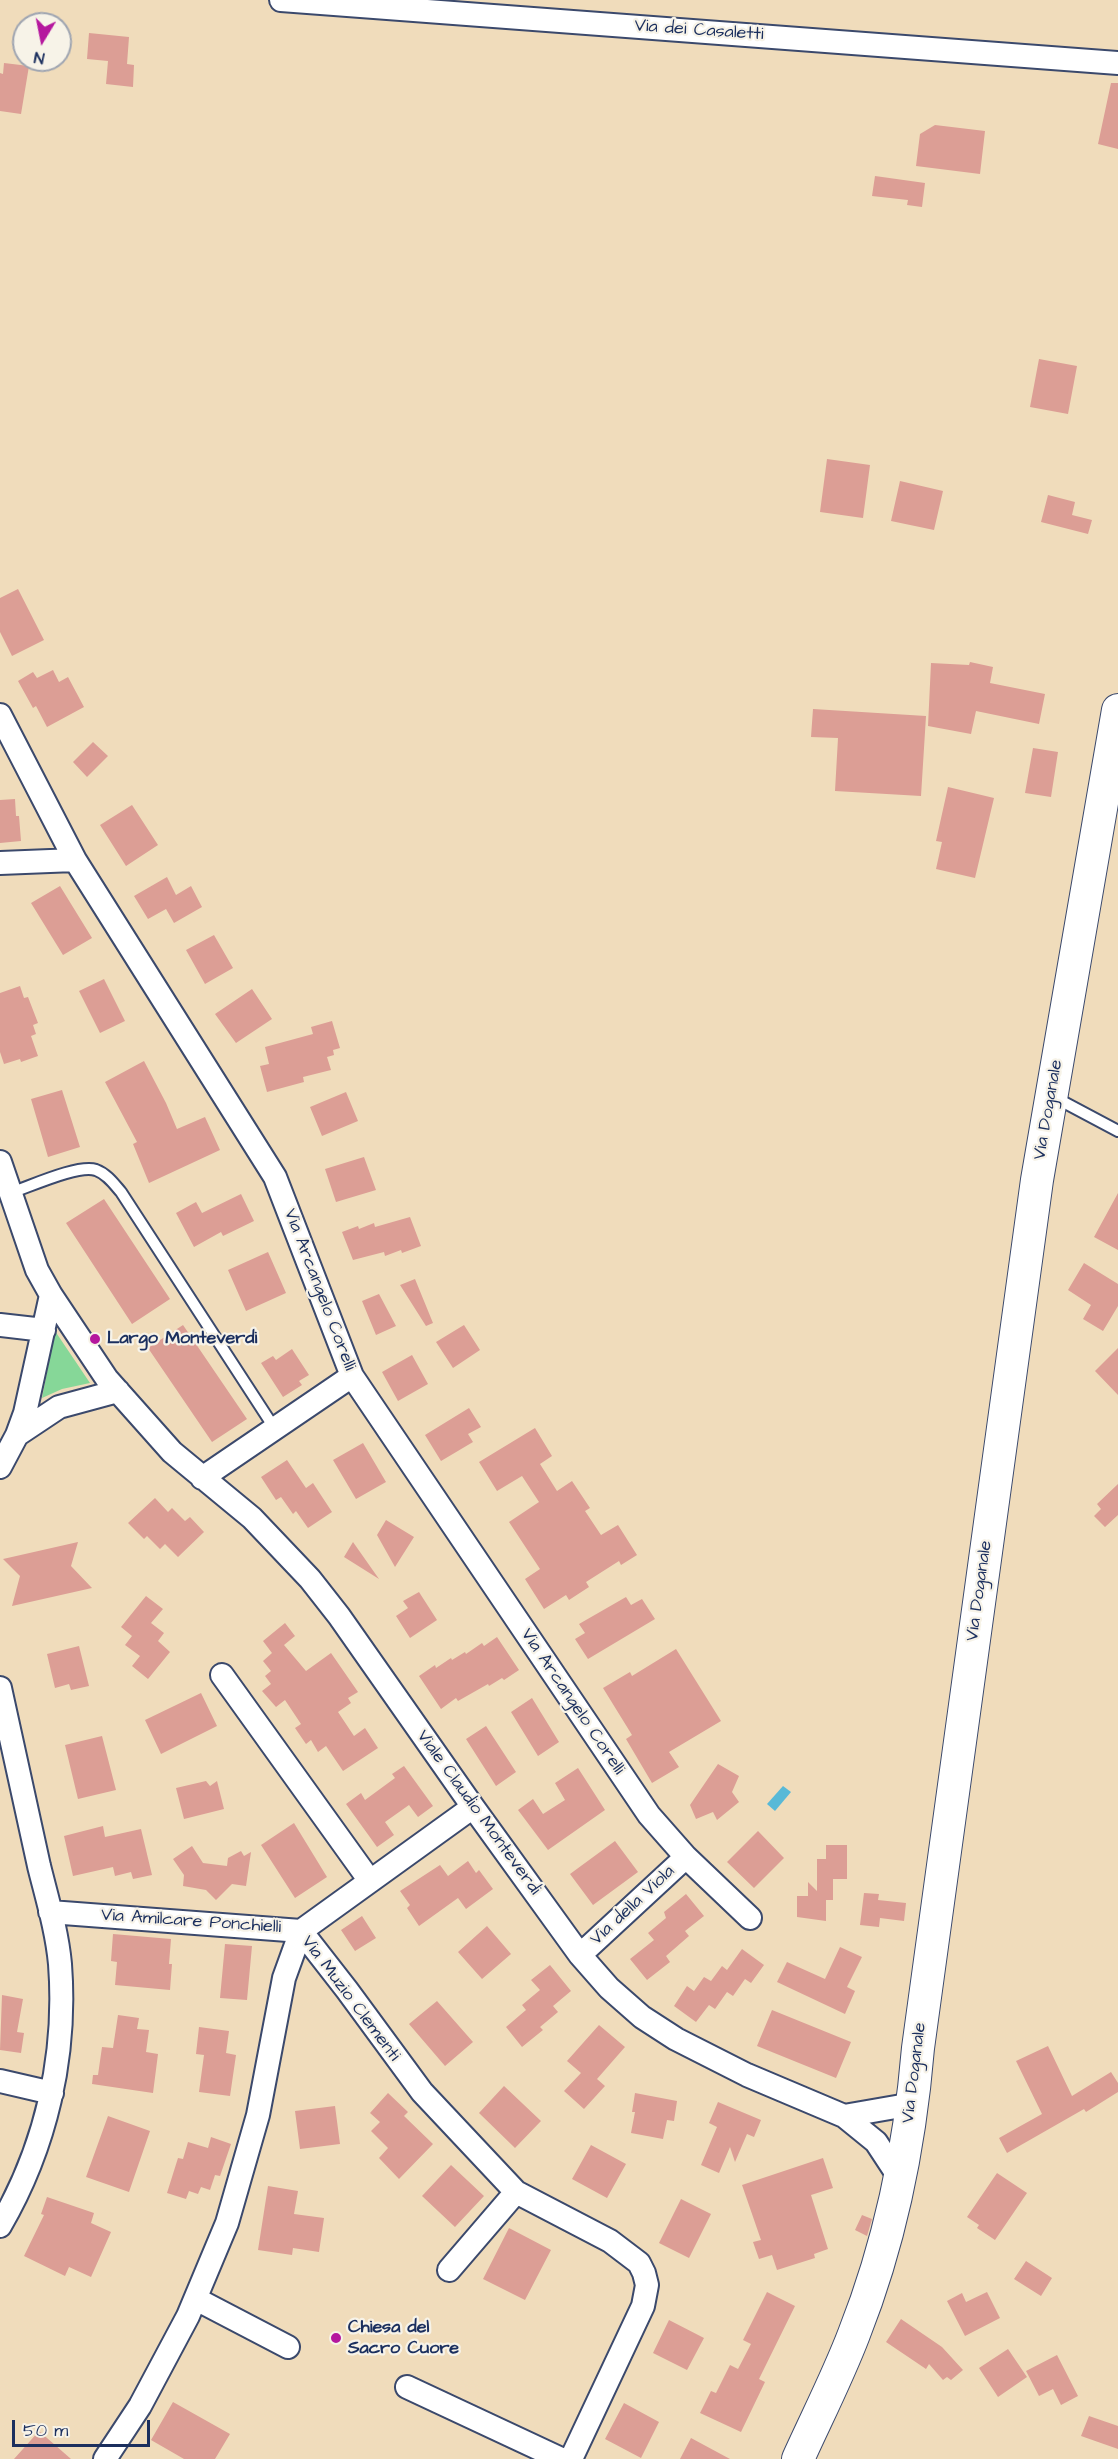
<!DOCTYPE html>
<style>
body{margin:0}
#map{position:relative;width:1118px;height:2459px;overflow:hidden;background:#f0dcbb;font-family:"Architects Daughter",sans-serif}
canvas{display:block}
.north{position:absolute;left:12px;top:12px;width:60px;height:60px;box-sizing:border-box;background:#f7f3e8;border:2px solid #9fa5b1;border-radius:50%;rotate:190deg;font-size:16px;font-weight:700;line-height:24px;text-align:center;color:#1b2f5e}
.north::after{content:'';display:block;margin:auto;width:21px;height:27px;background:#b5179e;clip-path:polygon(50% 0,100% 100%,50% 72%,0 100%)}
.scale{position:absolute;left:12px;top:2420px;width:138px;height:27px;box-sizing:border-box;border:3px solid #1b2f5e;border-top:0;padding-left:8px;font-size:18px;line-height:21px;white-space:nowrap;color:#1b2f5e;-webkit-text-stroke:4px #f7f3e8;paint-order:stroke}
</style>
<div id="map">
<canvas width="1118" height="2459"></canvas>
<div class="north">N</div>
<div class="scale">50 m</div>
</div>
<script>
const context = document.querySelector('canvas').getContext('2d');
context.lineJoin = 'round';
function fill(path, color) {
  context.fillStyle = color;
  context.fill(path, 'evenodd');
}
function strokePath(path, color, width, dash) {
  context.strokeStyle = color;
  context.lineWidth = width;
  context.lineCap = dash ? 'butt' : 'round';
  context.setLineDash(dash || []);
  context.stroke(path);
}
function label(font, color, halo, rows, align = 'center') {
  context.font = font + ' "Architects Daughter",sans-serif';
  context.lineWidth = 4.5;
  context.setLineDash([]);
  context.textBaseline = 'middle';
  context.strokeStyle = halo;
  context.fillStyle = color;
  for (const [text, x, y, turn = 0] of rows) {
    context.save();
    context.translate(x, y);
    context.rotate((+turn || 0) * Math.PI / 180);
    context.textAlign = isNaN(turn) ? turn : align;
    if (halo) context.strokeText(text, 0, 0);
    context.fillText(text, 0, 0);
    context.restore();
  }
}
fill(new Path2D(`
 M55 1331 90 1383 62 1389 42 1398Z`), '#86d798');
fill(new Path2D(`
 M783 1786 791 1792 775 1811 767 1804Z`), '#58b9d7');
fill(new Path2D(`
 M89 33 129 37 127 64 134 65 133 87 106 84 108 61 87 59Z
 M4 63 29 66 21 114 0 111V73L3 74Z
 M1111 83H1118V149L1098 144Z
 M935 125 985 131 980 174 916 166 920 134Z
 M875 176 925 183 922 207 907 205 908 200 872 196Z
 M1039 359 1077 366 1068 414 1030 407Z
 M827 459 870 465 863 518 820 512Z
 M900 481 943 491 934 530 891 521Z
 M1048 495 1075 502 1072 515 1092 520 1088 534 1041 522Z
 M18 589 44 640 12 656 0 632V598Z
 M970 662 993 667 990 683 1045 694 1039 724 976 711 971 734 928 726 931 663 969 665Z
 M53 670 59 682 68 677 84 707 47 727 36 706 33 708 18 681 33 672 37 678Z
 M813 709 926 716 921 796 835 791 838 738 811 737Z
 M93 742 108 756 87 777 73 762Z
 M1033 748 1058 752 1051 797 1025 793Z
 M948 787 994 798 975 878 936 869 942 842 936 841Z
 M15 799 16 816H19L21 841 0 843V800Z
 M132 805 158 845 126 866 100 825Z
 M167 877 176 895 191 886 202 907 174 923 166 909 148 919 134 896Z
 M60 886 92 938 63 955 31 903Z
 M214 935 233 968 205 984 186 950Z
 M104 979 125 1021 100 1033 79 991Z
 M20 986 24 998 28 997 38 1023 33 1025 36 1034 31 1036 38 1056 21 1062 20 1059 4 1064 0 1052V993Z
 M252 989 272 1019 236 1043 215 1014Z
 M332 1021 340 1048 333 1050 334 1055 327 1057 331 1070 303 1077 304 1082 267 1092 260 1066 269 1064 265 1047 313 1034 311 1027Z
 M144 1061 166 1103 177 1129 205 1117 220 1150 149 1183 133 1144 137 1142 105 1082Z
 M62 1090 80 1147 48 1157 31 1099Z
 M346 1092 358 1121 322 1136 310 1107Z
 M364 1157 376 1190 336 1202 325 1169Z
 M1118 1193V1250L1094 1237Z
 M241 1194 254 1221 223 1236 221 1232 194 1247 176 1213 196 1202 202 1213Z
 M104 1199 170 1299 132 1324 66 1223Z
 M410 1217 421 1246 402 1253 401 1250 385 1256 384 1252 353 1260 342 1232 358 1226 359 1229 374 1223 375 1227Z
 M268 1252 286 1293 246 1311 228 1270Z
 M1084 1263 1118 1284V1306L1103 1331 1083 1319 1091 1305 1068 1290Z
 M415 1279 433 1323 426 1326 400 1285Z
 M379 1294 396 1326 376 1335 362 1301Z
 M183 1325 247 1419 212 1442 148 1348Z
 M464 1325 480 1350 453 1368 436 1342Z
 M1118 1348V1395L1095 1371Z
 M292 1349 309 1375 299 1381 302 1385 283 1397 261 1363 273 1356 276 1360Z
 M412 1355 428 1384 398 1401 382 1372Z
 M469 1408 481 1427 468 1434 473 1442 441 1461 425 1435Z
 M535 1428 552 1456 540 1464 557 1491 572 1481 590 1508 585 1511 601 1535 618 1525 637 1555 621 1565 619 1561 586 1582 589 1587 569 1600 566 1595 544 1609 525 1579 540 1569 509 1522 539 1502 522 1476 497 1491 479 1462Z
 M363 1443 386 1482 356 1499 333 1460Z
 M287 1460 306 1488 313 1483 332 1512 308 1528 296 1511 293 1514 281 1497 276 1500 261 1477Z
 M1118 1484V1515L1105 1527 1094 1516 1101 1509 1097 1504Z
 M155 1498 168 1512 172 1508 185 1521 190 1517 204 1532 178 1557 165 1544 160 1549 147 1536 144 1539 128 1523Z
 M386 1520 414 1537 395 1567 377 1535Z
 M78 1542 71 1566 92 1588 12 1606 20 1576 3 1559Z
 M353 1542 379 1579 344 1557Z
 M419 1592 437 1620 410 1638 396 1616 408 1608 403 1601Z
 M146 1596 163 1609 151 1623 164 1633 158 1641 170 1652 148 1679 132 1666 140 1656 125 1645 132 1636 121 1627Z
 M626 1597 631 1605 642 1599 655 1619 588 1659 575 1639 585 1633 579 1624Z
 M285 1623 295 1636 284 1645 306 1671 331 1653 358 1692 348 1698 351 1703 338 1712 354 1736 365 1728 378 1748 343 1771 326 1746 318 1752 311 1740 306 1744 295 1728 301 1724 285 1700 276 1707 262 1691 271 1684 265 1676 271 1671 263 1661 272 1653 263 1641Z
 M497 1637 519 1670 504 1680 502 1678 489 1686 488 1684 458 1701 456 1698 441 1709 419 1676 435 1665 436 1668 451 1658 452 1660 465 1652 466 1654 482 1643 484 1646Z
 M79 1646 89 1686 71 1690 69 1684 55 1688 47 1654Z
 M676 1649 721 1721 669 1752 679 1767 652 1783 626 1739 632 1735 603 1688 630 1672 632 1676Z
 M201 1693 217 1726 161 1754 145 1720Z
 M532 1698 559 1742 538 1756 511 1712Z
 M486 1726 516 1772 496 1786 466 1739Z
 M102 1736 116 1790 78 1799 65 1745Z
 M718 1764 739 1776 732 1792 739 1802 717 1820 713 1812 696 1819 690 1805Z
 M404 1766 433 1806 418 1817 409 1805 385 1822 394 1835 377 1847 346 1804 361 1793 365 1800 395 1778 392 1774Z
 M578 1768 605 1810 548 1850 518 1810 533 1799 543 1814 565 1800 555 1783Z
 M206 1781 210 1786 217 1781 224 1809 184 1819 176 1788Z
 M294 1823 327 1877 295 1898 261 1845Z
 M103 1826 105 1837 141 1829 152 1875 133 1879 131 1872 115 1876 113 1867 73 1876 64 1836Z
 M758 1831 784 1858 754 1888 727 1862Z
 M615 1841 638 1872 593 1905 570 1874Z
 M826 1845H847V1879H833V1900H826V1921L797 1917V1896H808V1882L817 1891V1859H826Z
 M192 1846 203 1863 227 1866 228 1858 241 1851 244 1856 251 1852 246 1886 232 1884 216 1900 206 1890 183 1886 184 1875 173 1859Z
 M468 1861 476 1873 479 1870 493 1889 466 1909 458 1898 419 1926 407 1908 410 1905 400 1891 440 1865 448 1876Z
 M864 1893 879 1894 878 1900 906 1903 904 1921 880 1918 879 1927 860 1925Z
 M686 1894 704 1916 685 1931 689 1936 666 1956 670 1962 647 1980 630 1959 654 1940 648 1933 666 1918 664 1912Z
 M362 1916 376 1938 355 1951 341 1930Z
 M487 1926 511 1954 482 1979 458 1952Z
 M113 1934 171 1939 169 1964H172L170 1990 115 1985 117 1962 111 1961Z
 M225 1944 252 1946 247 2000 220 1998Z
 M840 1947 862 1957 847 1987 855 1991 845 2014 777 1982 787 1962 825 1979Z
 M742 1949 764 1965 751 1983 745 1979 733 1996 727 1992 715 2009 709 2005 696 2022 674 2006 687 1986 694 1991 704 1977 711 1981 722 1966 727 1970Z
 M550 1965 571 1991 553 2006 558 2012 540 2027 543 2030 522 2047 506 2027 526 2010 522 2005 540 1990 531 1980Z
 M2 1995 23 1999 17 2032 24 2033 21 2053 0 2050Z
 M437 2001 473 2042 445 2066 409 2024Z
 M772 2010 851 2042 836 2078 757 2046Z
 M118 2015 139 2018 137 2029 149 2030 146 2052 158 2054 153 2093 92 2084 93 2075H98L102 2047 113 2048Z
 M599 2025 625 2047 597 2079 605 2086 584 2109 564 2091 581 2073 567 2061Z
 M199 2027 229 2031 226 2053 236 2055 230 2096 199 2092 204 2055 196 2054Z
 M1048 2046 1072 2096 1111 2072 1118 2083V2092L1086 2112 1084 2109 1007 2153 999 2138 1042 2114 1016 2061Z
 M504 2086 541 2121 515 2148 479 2113Z
 M388 2093 408 2112 404 2116 433 2144 399 2179 379 2158 388 2148 371 2131 380 2122 370 2113Z
 M635 2093 677 2101 674 2121 667 2120 663 2139 631 2133 635 2112H632Z
 M718 2102 761 2120 754 2137 747 2134 735 2162 730 2147 719 2173 701 2165 717 2127 709 2123Z
 M335 2106 340 2144 300 2149 295 2111Z
 M108 2116 150 2131 129 2192 86 2177Z
 M211 2137 231 2144 220 2176 215 2175 210 2190 201 2187 198 2194 189 2191 186 2199 167 2193 178 2158 183 2159 188 2142 208 2148Z
 M591 2145 626 2164 607 2198 572 2179Z
 M823 2158 833 2188 811 2195 828 2249 814 2254 815 2258 777 2270 772 2255 759 2259 753 2242 761 2240 742 2185Z
 M451 2165 484 2196 455 2227 422 2196Z
 M997 2173 1027 2193 995 2240 977 2228 979 2225 967 2217Z
 M268 2186 298 2191 294 2214 324 2218 319 2252 293 2248 292 2255 258 2250Z
 M47 2197 94 2213 91 2223 111 2232 91 2277 69 2267 65 2276 24 2256 44 2215 41 2214Z
 M681 2199 711 2214 689 2258 659 2243Z
 M862 2215 872 2219 867 2236 855 2230Z
 M509 2228 551 2250 525 2300 483 2279Z
 M1026 2261 1052 2278 1041 2296 1014 2279Z
 M767 2292 795 2306 759 2379 765 2382 741 2432 700 2413 711 2391 716 2393 730 2365 738 2369 751 2344 743 2340Z
 M987 2292 1000 2318 965 2336 947 2301 962 2293 966 2302Z
 M901 2319 942 2347 963 2370 951 2380 947 2377 943 2380 929 2364 926 2369 886 2342Z
 M669 2320 704 2338 687 2370 653 2353Z
 M1008 2349 1027 2377 998 2397 979 2368Z
 M1057 2355 1078 2396 1061 2405 1053 2389 1039 2396 1026 2371Z
 M173 2402 230 2434 215 2459H184L151 2440Z
 M624 2403 659 2422 641 2458 605 2439Z
 M1089 2416 1118 2426V2449L1081 2436Z
 M39 2431 71 2459H14Z
 M691 2438 730 2459H680Z`), '#dc9e95');
const lane = new Path2D(`
 M1054 1097 1118 1131
 M10 1193C29 1187 78 1164 96 1170 107 1174 114 1184 121 1192L275 1429`);
const street = new Path2D(`
 M281 0 1118 63
 M0 715 75 860 275 1177 352 1376 649 1815 686 1857 750 1918
 M0 863 75 860
 M0 1162 37 1270 51 1295 107 1379 172 1452 252 1518 310 1579 339 1616 473 1807 580 1955 609 1988 642 2017 676 2039 747 2075 844 2116 913 2104
 M0 1325 44 1330
 M17 1435 59 1407 118 1391
 M0 1467 17 1435 25 1413 51 1295
 M202 1478 352 1376
 M222 1675 370 1881
 M0 1688C13 1747 26 1807 39 1866 47 1898 57 1931 60 1964 67 2056 46 2147 0 2226
 M50 1912 301 1931 473 1807
 M301 1931 347 1990 422 2092 516 2192 610 2241 639 2263 644 2273 647 2285 643 2306 571 2459
 M580 1955 686 1857
 M0 2081 52 2093
 M844 2116 876 2142 899 2177
 M449 2270 516 2192
 M196 2299 288 2347
 M407 2387 561 2459
 M105 2459 140 2406 188 2316 227 2223 258 2115 284 1978 301 1931`);
const secondary = new Path2D(`
 M798 2459C817 2417 838 2376 854 2334 890 2243 910 2145 918 2048L1037 1180 1118 710`);
strokePath(lane, '#3b496c', 14);
strokePath(street, '#3b496c', 26);
strokePath(secondary, '#3b496c', 34);
strokePath(lane, '#fff', 10);
strokePath(street, '#fff', 22);
strokePath(secondary, '#fff', 32);
for (const [x, y, r, color] of [
 [95,1339,6,"#b5179e"],
 [336,2338,6,"#b5179e"]
]) {
  const dot = new Path2D();
  dot.arc(x, y, r, 0, 2 * Math.PI);
  context.fillStyle = color;
  context.fill(dot);
  strokePath(dot, '#f7f3e8', 2);
}
label('18px', '#1b2f5e', '#f7f3e8', [
 ["Via dei Casaletti",699,31,4],
 ["Via Doganale",1049,1110,-80],
 ["Via Arcangelo Corelli",319,1290,69],
 ["Via Doganale",980,1591,-82],
 ["Via Arcangelo Corelli",572,1702,56],
 ["Viale Claudio Monteverdi",478,1813,54],
 ["Via della Viola",633,1906,-43],
 ["Via Amilcare Ponchielli",191,1922,4],
 ["Via Muzio Clementi",350,1999,53],
 ["Via Doganale",915,2073,-83]
]);
label('bold 18px', '#1b2f5e', '#f7f3e8', [
 ["Largo Monteverdi",107,1339],
 ["Chiesa del",348,2328],
 ["Sacro Cuore",348,2349]
], 'left');
</script>
